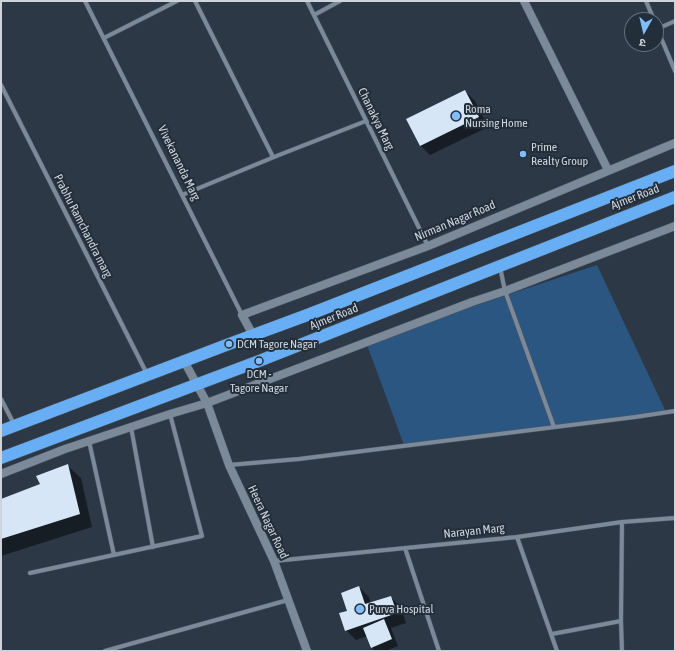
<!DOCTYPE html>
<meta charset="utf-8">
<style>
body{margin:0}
#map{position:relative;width:676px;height:652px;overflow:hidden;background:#2c3845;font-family:"Asap Condensed","Noto Sans Devanagari",sans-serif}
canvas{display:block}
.frame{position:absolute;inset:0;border:2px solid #cdd4dc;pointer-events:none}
.north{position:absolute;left:624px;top:12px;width:40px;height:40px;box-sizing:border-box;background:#222e3a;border:1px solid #66707b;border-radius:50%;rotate:188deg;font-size:11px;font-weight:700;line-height:16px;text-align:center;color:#cdd4dc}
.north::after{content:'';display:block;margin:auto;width:14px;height:18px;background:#81bdfa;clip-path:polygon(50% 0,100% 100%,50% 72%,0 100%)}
</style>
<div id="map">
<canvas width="676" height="652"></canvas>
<div class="frame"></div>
<div class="north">उ</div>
</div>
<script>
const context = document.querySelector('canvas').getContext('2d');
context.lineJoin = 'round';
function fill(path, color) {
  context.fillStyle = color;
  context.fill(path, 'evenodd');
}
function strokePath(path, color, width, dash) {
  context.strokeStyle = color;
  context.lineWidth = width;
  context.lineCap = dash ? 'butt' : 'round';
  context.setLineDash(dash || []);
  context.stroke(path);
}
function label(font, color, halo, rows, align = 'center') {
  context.font = font + ' "Asap Condensed",sans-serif';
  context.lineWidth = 4;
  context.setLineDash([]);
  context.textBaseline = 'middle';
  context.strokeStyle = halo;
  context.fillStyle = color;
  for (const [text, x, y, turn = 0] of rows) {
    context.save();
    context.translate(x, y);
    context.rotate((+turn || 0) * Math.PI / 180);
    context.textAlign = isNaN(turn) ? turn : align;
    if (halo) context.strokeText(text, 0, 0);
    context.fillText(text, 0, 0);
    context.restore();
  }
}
fill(new Path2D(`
 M597 265 666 412 404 445 366 342Z`), '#2b5681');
fill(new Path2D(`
 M465 91 475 101 488 127 430 155 420 145Z
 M68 466 81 478 92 527 1 556V500L41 485Z
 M359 587 369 597 371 604 391 597 401 607 406 623 391 628 398 646 386 651H375L372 648 367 636 356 640 346 630 348 612Z`), '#0007');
fill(new Path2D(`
 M465 90 479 117 420 146 406 119Z
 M68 464 80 514 1 539V499L40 484 36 476Z
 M359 586 365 604 391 596 397 613 345 631 339 613 347 611 341 593Z
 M384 619 392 639 371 648 363 628Z`), '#d7e6f7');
const street = new Path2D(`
 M85 1 242 315
 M195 1 273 157
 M307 1 428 246
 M646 1 654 20
 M314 15 340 1
 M656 26 675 71
 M657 29 675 21
 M104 38 177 1
 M1 85 147 374
 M182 195 279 155 366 121
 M500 267 505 291 554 427
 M1 399 14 424
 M131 427 153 547
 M89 441 114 555
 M229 465 299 459 635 417 675 411
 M622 522 621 621 622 651
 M517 537 557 651
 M405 548 439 651
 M274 561 517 537 622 522 675 518
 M30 573 202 536 170 414
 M552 634 621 621
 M105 651 288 600`);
const secondary = new Path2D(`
 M524 1 608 170
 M253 335 242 315 428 246 675 143
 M184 361 207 403 229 465 274 561 307 651
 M1 474 65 449 170 414 207 403 472 302 505 291 675 226`);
const highway = new Path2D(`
 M1 431 229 344 310 314 675 171
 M1 458 259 361 675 197`);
strokePath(street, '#4c5560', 5);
strokePath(secondary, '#4c5560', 9);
strokePath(highway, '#4c5560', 13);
strokePath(street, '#7b8998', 4);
strokePath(secondary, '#7b8998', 8);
strokePath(highway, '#68aef5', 12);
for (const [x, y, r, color] of [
 [456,116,5,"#81bdfa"],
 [523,154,4,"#81bdfa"],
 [229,344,4,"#81bdfa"],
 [259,361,4,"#81bdfa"],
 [360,609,5,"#81bdfa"]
]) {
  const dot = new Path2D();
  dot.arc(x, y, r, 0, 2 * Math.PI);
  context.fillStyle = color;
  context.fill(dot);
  strokePath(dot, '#222e3a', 1.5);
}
label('12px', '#cdd4dc', '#222e3a', [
 ["Roma",465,109],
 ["Nursing Home",465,123],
 ["Prime",531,147],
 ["Realty Group",531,161],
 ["DCM Tagore Nagar",237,344],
 ["DCM -",259,374,"center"],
 ["Tagore Nagar",259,388,"center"],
 ["Purva Hospital",369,609]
], 'left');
label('12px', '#cdd4dc', '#222e3a', [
 ["Chanakya Marg",376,119,64],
 ["Vivekananda Marg",179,163,64],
 ["Ajmer Road",635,197,-21],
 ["Nirman Nagar Road",455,221,-23],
 ["Prabhu Ramchandra marg",83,226,63],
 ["Ajmer Road",334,317,-22],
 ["Heera Nagar Road",268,522,65],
 ["Narayan Marg",474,531,-6]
]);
</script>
